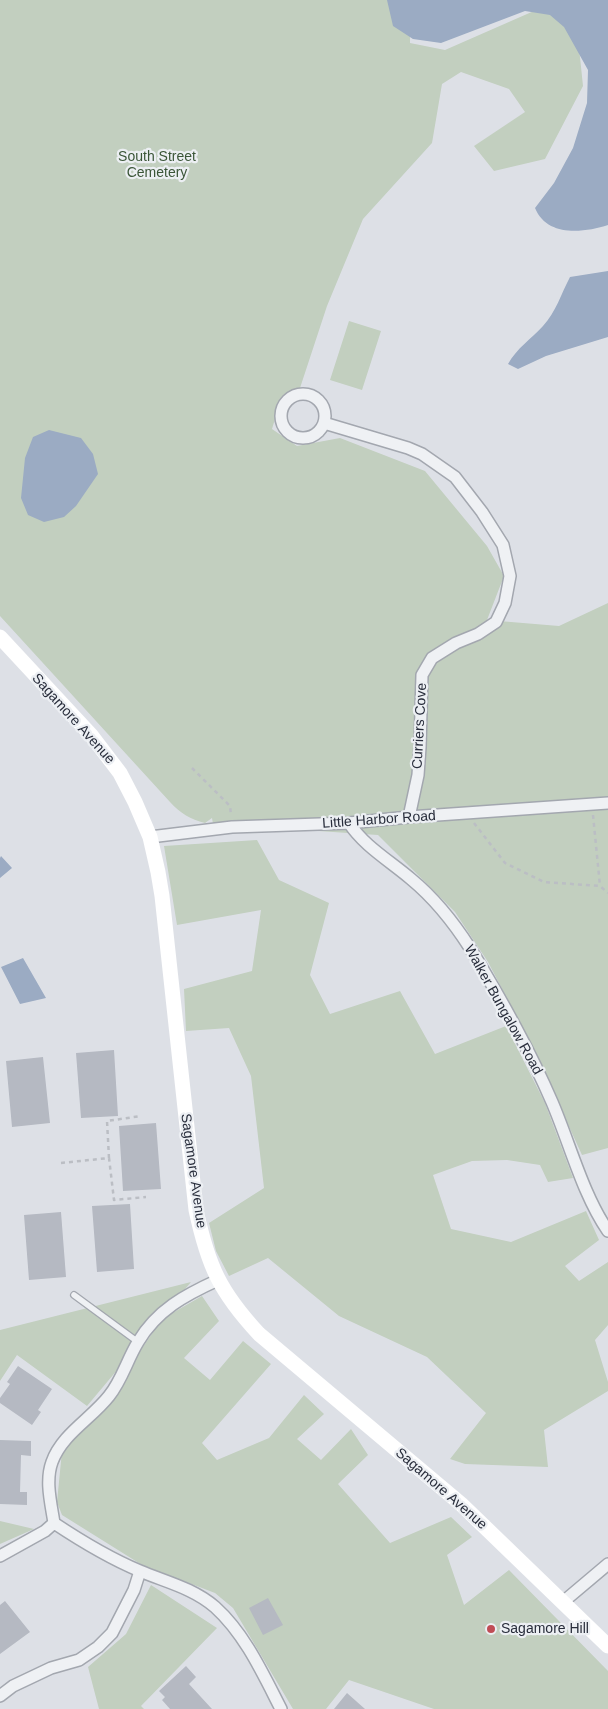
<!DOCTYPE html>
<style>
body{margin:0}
canvas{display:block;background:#dde0e6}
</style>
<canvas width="608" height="1709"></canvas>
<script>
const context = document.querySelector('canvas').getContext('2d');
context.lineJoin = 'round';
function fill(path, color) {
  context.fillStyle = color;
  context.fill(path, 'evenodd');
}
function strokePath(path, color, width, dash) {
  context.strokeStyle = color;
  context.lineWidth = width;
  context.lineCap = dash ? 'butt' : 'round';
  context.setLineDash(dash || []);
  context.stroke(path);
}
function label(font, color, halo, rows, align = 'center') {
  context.font = font + ' Arial,sans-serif';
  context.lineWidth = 4.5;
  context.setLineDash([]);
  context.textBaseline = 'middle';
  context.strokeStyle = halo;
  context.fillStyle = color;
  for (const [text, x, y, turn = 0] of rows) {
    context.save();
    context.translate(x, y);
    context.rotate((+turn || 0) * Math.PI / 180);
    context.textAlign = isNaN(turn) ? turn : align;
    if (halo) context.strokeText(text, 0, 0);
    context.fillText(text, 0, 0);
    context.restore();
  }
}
fill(new Path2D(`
 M0 0H410V43L445 50 543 7 578 38 583 86 545 159 494 171 474 146 525 112 509 89 461 72 442 84 432 143 363 219 327 306 300 388 281 399 272 429 297 446 340 438 425 471 487 546 504 576 487 620 559 626 608 603V1148L582 1155 533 1048 488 962 455 912 378 835 213 824 212 818 205 823C190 819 181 814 170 802L0 616Z
 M349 321 381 331 362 390 330 380Z
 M257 840 279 880 329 903 310 975 330 1014 400 991 435 1054 506 1026 545 1103 573 1178 548 1182 540 1165 507 1160 472 1161 433 1175 451 1229 511 1242 586 1211 599 1240 565 1266 579 1281 608 1262V1325L595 1340 608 1382V1391L544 1430 548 1467 465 1464 450 1459 486 1413 427 1357 339 1316 268 1258 229 1276 216 1251 209 1223 264 1188 251 1076 229 1028 186 1031 184 989 252 971 261 910 177 925 164 846Z
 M191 1282 87 1406 17 1355 0 1381V1330Z
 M202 1296 219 1321 184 1358 210 1380 243 1341 271 1364 202 1443 217 1460 269 1438 304 1395 324 1414 297 1439 321 1460 351 1429 368 1455 338 1484 390 1543 451 1517 472 1537 447 1555 464 1605 509 1570 608 1671V1709H434L349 1680 326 1709H293L233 1608 215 1593 142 1565 62 1515 57 1502 62 1451 121 1389 134 1360 162 1319Z
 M0 1521 34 1529 0 1544Z
 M151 1585 217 1628 141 1706 144 1709H99L88 1667 126 1634Z`), '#c2cfbf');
fill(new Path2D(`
 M387 0H608V225C583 233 547 237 535 208L554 183 573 148 587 103 588 70 564 27 550 15 525 11 441 43 413 39 393 26Z
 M608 271V337L546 356 518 369 508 364C517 348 531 339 543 326 556 312 561 294 570 277Z
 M49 430 81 438 93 454 98 474 76 506 64 517 44 522 28 515 21 498 25 458 33 437Z
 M1 856 12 868 0 878V858Z
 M23 958 46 998 20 1004 1 967Z`), '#9babc3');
fill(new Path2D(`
 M114 1050 118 1116 81 1118 76 1053Z
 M43 1057 50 1123 12 1127 6 1061Z
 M156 1123 161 1189 123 1191 119 1126Z
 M130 1204 134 1269 97 1272 92 1206Z
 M61 1212 66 1277 29 1280 24 1215Z
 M18 1366 52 1389 38 1410 41 1412 32 1425 0 1403V1398L10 1384 7 1382Z
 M0 1440 31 1441V1456L21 1455 20 1492H27V1505L0 1504Z
 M268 1598 283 1625 263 1635 249 1608Z
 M5 1601 30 1632 0 1654V1605Z
 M186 1666 196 1677 189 1684 212 1709H170L162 1700 165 1697 159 1691Z
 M347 1693 365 1709H334Z`), '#b5b9c2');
const service = new Path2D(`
 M74 1295 138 1342`);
const minor = new Path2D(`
 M281 416a22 22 0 1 1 44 0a22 22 0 1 1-44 0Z
 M324 423 408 448 422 454 455 477 482 512 503 545 510 576 505 603 496 622 478 634 456 643 432 658 422 675 420 747 418 775 409 817
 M349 823C364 846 390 861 411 879 434 898 454 923 470 948 500 997 529 1049 552 1102 570 1144 583 1195 608 1231
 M150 837 232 827 349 823 409 817 608 803
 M218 1280C185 1295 157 1310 138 1342 127 1360 122 1380 109 1396 91 1419 62 1434 52 1462 45 1481 51 1503 54 1523 81 1541 109 1558 140 1571 166 1582 193 1588 215 1607 245 1634 263 1674 281 1709
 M0 1556 45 1531 54 1523
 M563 1602 608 1564
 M0 1696 13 1686 51 1668 79 1660 98 1647 112 1633 134 1590 140 1571`);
strokePath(service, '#a3a7af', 8);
strokePath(minor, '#a3a7af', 14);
strokePath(new Path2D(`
 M192 768 230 806 231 815
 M593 815 600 886
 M474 823 505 863 544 882 600 886 608 893
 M109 1158 107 1121 141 1116
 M61 1163 109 1158 114 1200 146 1197`), '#bbbec4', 2.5, [4, 4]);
strokePath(service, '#eff1f4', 5.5);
strokePath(minor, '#eff1f4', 11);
strokePath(new Path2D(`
 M0 637 91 735 120 773 135 802 150 837 158 872 162 896 196 1210C208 1266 220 1292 259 1334L461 1504 608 1646`), '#fff', 15);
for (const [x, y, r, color] of [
 [491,1629,5,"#c04d55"]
]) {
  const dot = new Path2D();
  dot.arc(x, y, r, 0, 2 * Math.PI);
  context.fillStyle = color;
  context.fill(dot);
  strokePath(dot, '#eceff3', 2);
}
label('14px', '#3a5537', '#eceff3', [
 ["South Street",157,157],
 ["Cemetery",157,173]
]);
label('14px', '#282d3b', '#eceff3', [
 ["Sagamore Avenue",73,719,48],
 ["Curriers Cove",420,726,-87],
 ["Little Harbor Road",379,820,-4],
 ["Walker Bungalow Road",503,1010,61],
 ["Sagamore Avenue",193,1171,82],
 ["Sagamore Avenue",441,1489,41]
]);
label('14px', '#282d3b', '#eceff3', [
 ["Sagamore Hill",501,1629]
], 'left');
</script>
